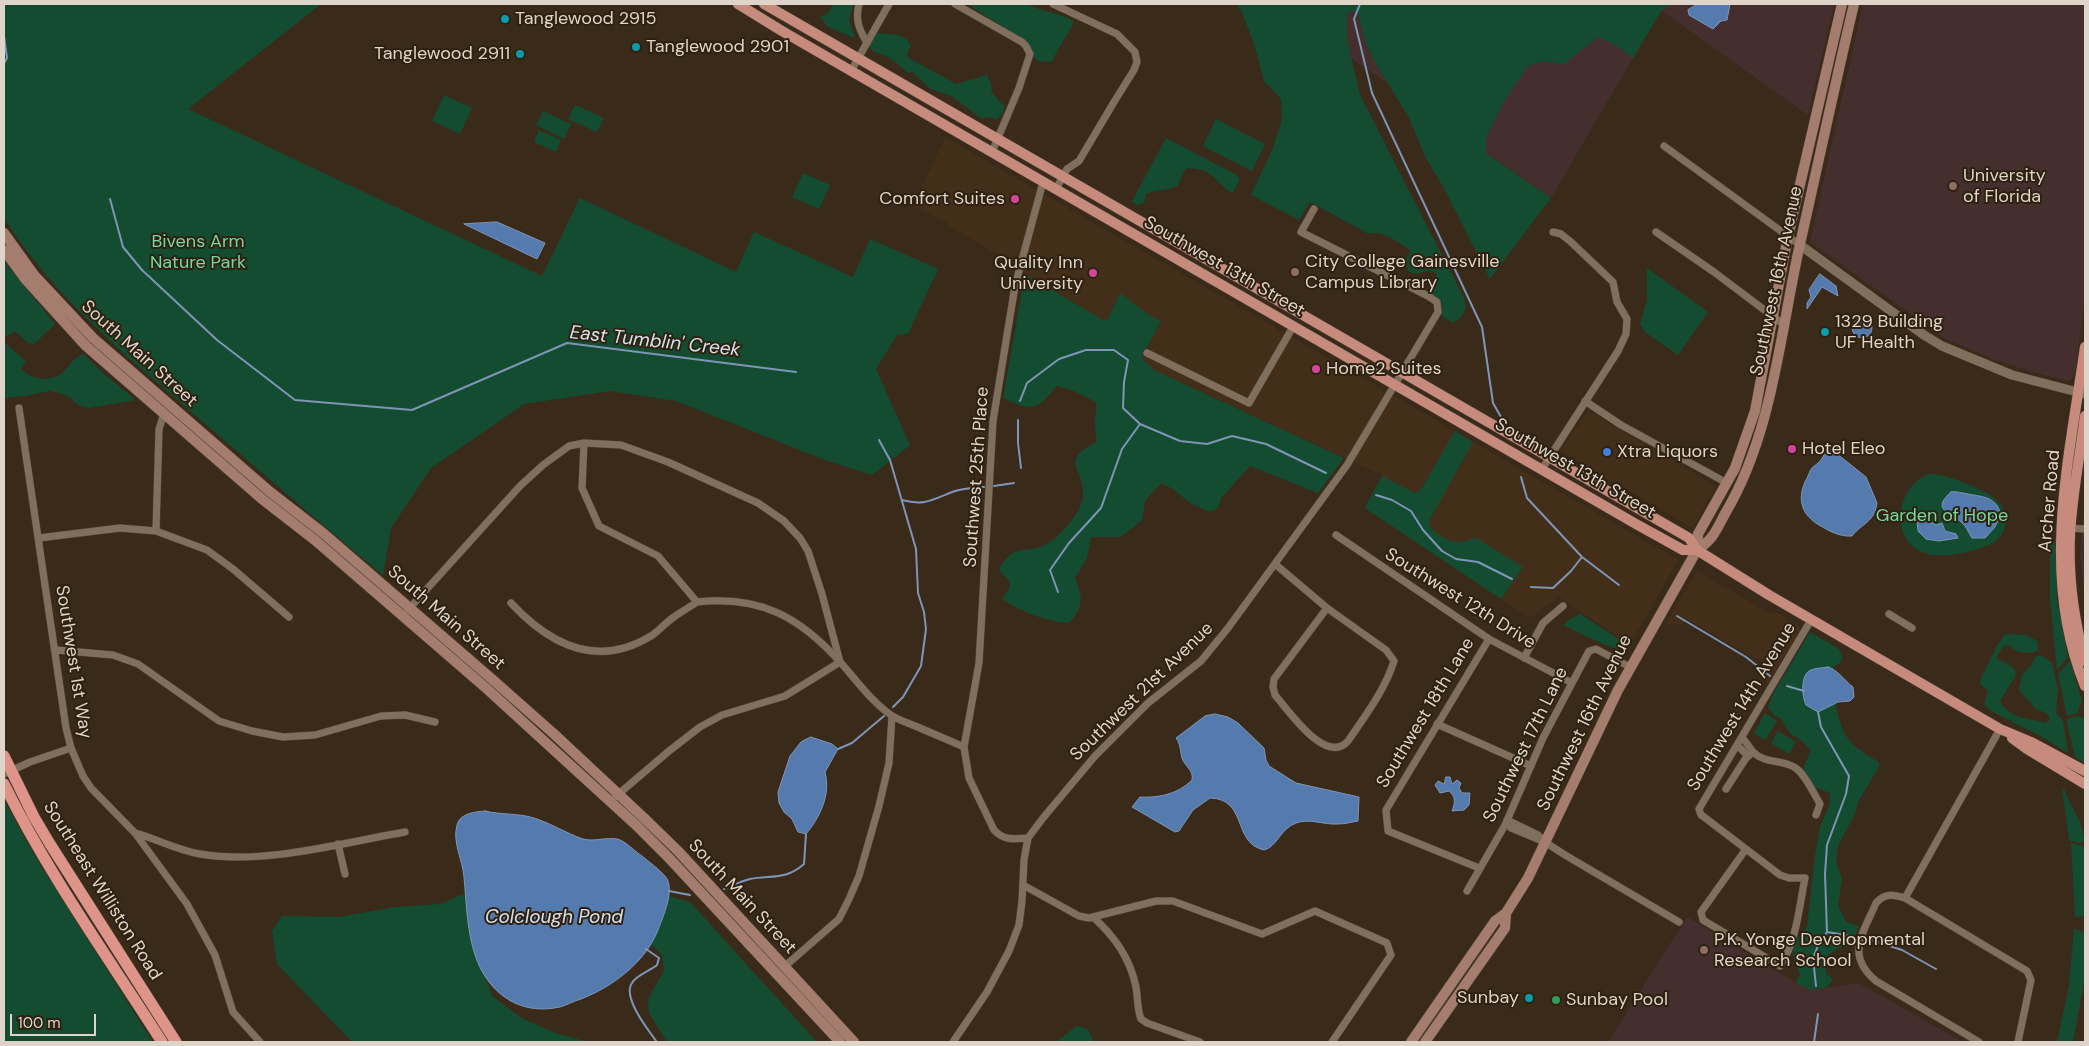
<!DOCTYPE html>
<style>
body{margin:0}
#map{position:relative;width:2089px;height:1046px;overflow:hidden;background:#3a2a1a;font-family:"DM Sans",sans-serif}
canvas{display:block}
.frame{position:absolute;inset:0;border:5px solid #ded4ca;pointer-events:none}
.scale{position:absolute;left:10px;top:1014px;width:86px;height:22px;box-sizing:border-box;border:2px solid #ded4ca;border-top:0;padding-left:6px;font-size:15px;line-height:18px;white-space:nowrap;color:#ded4ca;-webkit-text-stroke:4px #2f2110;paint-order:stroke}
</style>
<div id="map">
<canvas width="2089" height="1046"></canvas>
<div class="frame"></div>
<div class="scale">100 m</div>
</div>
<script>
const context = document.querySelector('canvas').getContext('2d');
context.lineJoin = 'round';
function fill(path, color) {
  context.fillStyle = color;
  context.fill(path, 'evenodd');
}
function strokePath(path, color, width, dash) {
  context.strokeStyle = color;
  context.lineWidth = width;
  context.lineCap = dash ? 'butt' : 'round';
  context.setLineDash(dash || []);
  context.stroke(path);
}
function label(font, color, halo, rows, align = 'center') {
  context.font = font + ' "DM Sans",sans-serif';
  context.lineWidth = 4;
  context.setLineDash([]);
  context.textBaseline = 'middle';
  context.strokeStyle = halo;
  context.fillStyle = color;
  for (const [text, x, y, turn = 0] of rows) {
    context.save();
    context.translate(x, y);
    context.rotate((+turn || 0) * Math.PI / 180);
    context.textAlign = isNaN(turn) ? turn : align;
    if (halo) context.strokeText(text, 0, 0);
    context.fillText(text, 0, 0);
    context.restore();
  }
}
fill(new Path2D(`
 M945 137 1678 560 1630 645 1559 597 1530 618 1365 508 1382 475 1156 371 1143 360 1141 357 1161 321 1149 315 1120 294 1108 319 1103 320 1025 274 1013 263 947 225 948 223 913 206Z
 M1588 411 1716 486 1693 528 1560 451Z
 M1697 571 1773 615 1776 612 1802 628 1767 685 1762 662 1686 619 1683 624H1666Z`), '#432f19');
fill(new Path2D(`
 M1252 4H1834L1808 115 1661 10 1551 198 1323 38Z
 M1863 4H2085V299L2075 372 2071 380 2068 381 2032 372 1995 360 1946 339 1810 242Z
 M2085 499V604L2080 553Z
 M1687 917 1796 983 1811 990 1859 983 1963 1042H1608Z`), '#442f2e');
fill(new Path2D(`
 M4 4H321L188 109 542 276 580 198 736 272 754 232 853 277 870 239 938 269 908 334 897 335 876 369 910 445 872 475 825 460 676 401 610 391 524 404 431 468 391 528 383 575C320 523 258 469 196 416 125 355 54 297 4 218Z
 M834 4H853L849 19 855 38 828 27 820 17 827 14Z
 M967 4H1027C1041 12 1059 12 1073 21V24L1051 62 1038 61 1034 57 1032 50 1027 42Z
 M1235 4H1673L1662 10 1633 58 1619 47 1598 37 1564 64 1541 61 1528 66 1503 103 1486 138V153L1551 198 1490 279 1442 185 1426 158 1408 116 1373 59 1363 35 1358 13 1352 11 1347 14V40L1360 95 1465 300C1467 310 1462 318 1453 323L1442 316V302L1429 292 1437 274 1429 270 1417 274 1409 272 1405 262 1410 252 1409 249C1397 242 1382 229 1369 234L1310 202 1299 220 1251 195 1273 148 1282 119 1281 99 1264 81 1254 44 1241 10Z
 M877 33C889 35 907 32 911 47L908 50 907 55 910 59 951 81 956 84 987 75 992 87 991 92 1005 107 1002 114 997 119 986 117 982 119 953 97 931 89 912 72 908 73 890 58 873 51 869 47Z
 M444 95 472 108 460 134 432 121Z
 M575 105 604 118 597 132 568 119Z
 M543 111 571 124 564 139 536 125Z
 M1216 119 1265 144 1252 171 1203 146Z
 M539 130 561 140 556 152 534 142Z
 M1166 138 1235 174 1240 179 1233 192H1230C1212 179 1214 169 1187 168 1181 174 1181 180 1177 186 1174 189 1153 190 1146 194L1144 203 1137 205 1132 201Z
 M803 173 830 185 819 209 792 197Z
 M4 261 55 324 34 344 28 343 15 331 4 338Z
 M1647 268 1708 312 1678 355 1645 332 1640 324 1647 300Z
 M1025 274 1103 320 1108 319 1120 293 1149 315 1161 321 1142 357 1143 360 1156 371 1344 458 1318 493 1250 466 1221 498 1218 508 1210 512 1190 503 1173 489 1161 483 1145 501 1142 520 1121 537H1091L1087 558 1075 578C1083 598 1084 606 1069 623 1045 621 1022 612 1002 599L1010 587 1009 581 999 570C1011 542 1028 555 1047 544 1058 537 1067 527 1074 517 1085 502 1085 490 1079 474 1077 469 1074 464 1076 459 1078 450 1090 447 1096 442 1097 433 1094 427 1095 420 1096 413 1097 409 1096 402L1074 391 1057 386C1037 410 1033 412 1003 398Z
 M4 342 26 361 21 369C31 379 47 382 59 375 69 369 73 356 84 354L104 374 136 400 88 408 77 404 71 398 60 393 49 391 24 396 4 398Z
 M1455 431 1473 442 1430 519 1429 525C1438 538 1459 548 1473 538L1478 539 1523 567 1501 599 1365 508 1382 476 1411 491 1416 493 1422 488Z
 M1929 474C1941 474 1952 478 1962 482 1982 490 2015 502 2004 530 2000 540 1991 545 1981 548 1965 553 1942 559 1925 553 1888 540 1896 486 1929 474Z
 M2053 542 2055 543 2057 599 2068 657 2057 670 2050 598V547Z
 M1580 614 1622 641V647C1618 649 1619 649 1614 648 1608 646 1567 628 1564 625L1568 620Z
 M1810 632 1839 649 1843 657 1840 663 1834 666 1831 678 1838 716 1844 733 1853 745 1879 763V767L1859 800 1855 814 1838 846 1836 862 1842 879 1838 905 1846 922 1859 926 1851 946 1838 948 1826 957V974L1833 979 1828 987 1811 990 1796 983 1800 974 1794 960 1793 943 1807 927 1815 856 1820 826 1830 804V793L1814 787 1803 769 1811 750 1802 741 1791 734 1780 718 1773 714 1768 707 1773 694Z
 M2005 634 2026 635 2037 641 2038 650 2032 653 2019 652 2007 645H2004L1996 658C2004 663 2015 665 2016 675L2000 701C2009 720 2029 717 2045 723L2049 721V716L2046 713 2036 709 2019 690 2022 675 2032 664 2035 657 2041 655 2052 663 2058 690 2056 714 2063 720 2068 753 2044 738 1991 711 1984 704 1988 691 1980 684V680L1997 646Z
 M2070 661 2082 701 2077 713 2067 716 2058 674Z
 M1765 713 1777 721 1765 740 1754 733Z
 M2077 716 2085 718V763L2075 757 2067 723V719Z
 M1778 731 1796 742 1789 754 1771 743Z
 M2062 788 2065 790V793L2081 824 2084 840 2081 843 2069 841Z
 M4 800 36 858 153 1042H4Z
 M2071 843 2085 847V916L2075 917Z
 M466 893C467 920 473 945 482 971 485 981 490 986 492 996L523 1019 556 1033 588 1042H352L277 964 272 931 282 916 339 917 395 907 440 904Z
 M668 896 690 902 817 1042H667L649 1013 648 999 664 970 662 955 650 944C658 930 667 913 668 896Z
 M2074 929 2085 932V977L2073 1042H2057L2069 986Z
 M1077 1026 1088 1029 1094 1042H1056Z`), '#144c32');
const water = new Path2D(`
 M1698 4H1730L1727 20 1721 21 1713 29 1689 15 1688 10Z
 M497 222 545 243 537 259 464 224Z
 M1820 274 1836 286 1838 296 1822 287 1807 309V303L1811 297 1809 290Z
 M1852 328a10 10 0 1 1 20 0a10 10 0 1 1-20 0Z
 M1831 449 1866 477 1877 503C1874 523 1863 522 1852 536 1840 537 1829 531 1819 525 1802 515 1797 500 1805 482 1808 478 1809 471 1812 468 1815 465 1819 463 1821 460 1825 454 1824 452 1831 449Z
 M1951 492C1957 491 1962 493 1968 494 1983 497 1995 496 2001 514L1995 527 1985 538H1972C1968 532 1966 525 1960 521 1947 511 1932 509 1951 492Z
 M1921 518 1926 519 1936 525 1942 523 1945 531 1956 534 1958 538 1939 541 1926 539 1918 531 1917 522Z
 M1828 667C1838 670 1844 680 1853 687L1854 697 1850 701 1838 702 1818 712 1806 705C1802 697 1800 674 1811 670 1816 668 1822 668 1828 667Z
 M1215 714 1228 717 1238 723 1264 748 1266 760 1269 766 1296 783 1359 797 1358 821C1352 822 1345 824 1338 824 1324 825 1310 818 1296 823 1280 829 1277 847 1264 850 1232 843 1248 799 1210 798L1193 810 1179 831 1175 832 1132 807 1140 797C1159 798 1178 794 1192 780 1194 770 1185 767 1182 758 1180 751 1181 745 1176 738L1205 716Z
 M811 737 832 744 838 749 825 772C831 795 820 817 806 834L798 832 792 819 784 812 779 803 778 792 790 756 801 742Z
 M1446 777H1450L1452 784 1457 780 1461 783 1459 788 1462 793H1470L1469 805 1464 810 1452 811C1455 804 1456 796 1449 791L1440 793 1435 785 1438 781 1444 784Z
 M485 811C501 815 518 813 534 818 550 823 566 833 583 839 593 842 606 837 617 839 626 841 634 851 642 856 649 862 659 869 665 876 676 888 663 917 658 930 645 963 612 987 581 999 574 1001 567 1005 560 1007 542 1011 524 1009 509 1000 467 974 468 921 464 877 463 861 452 842 457 825 460 813 475 812 485 811Z`);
fill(water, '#557aad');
strokePath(water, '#7e95b6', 1);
strokePath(new Path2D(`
 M1360 4 1354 19 1372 93 1482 327 1493 403 1501 417
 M4 36 7 58 4 63
 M110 199 123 247 142 270 217 340 295 400 412 410 567 343 796 372
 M1020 401 1027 383 1059 359 1086 350H1114L1128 360 1124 382 1123 408 1140 424 1180 441 1207 444 1232 436 1266 444 1326 473
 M1018 420V443L1021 468
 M879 440 890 460 916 549 918 593 924 612 926 629 921 666 903 697 893 707
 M1521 477 1527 498 1582 557 1619 585
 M994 486 1014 483
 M1376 495 1392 500 1411 511 1423 530 1442 551 1456 559 1478 562 1512 579
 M902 500C924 506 932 500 952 492 963 488 973 488 984 487
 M1531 587 1553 588 1571 571 1582 557
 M1058 592 1050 570 1069 543 1101 508 1122 449 1140 424
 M1677 616 1746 657 1770 676
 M1787 686 1804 691
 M838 749 852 743 884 716
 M724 889C732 886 741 881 750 879 772 875 786 880 804 864L806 834
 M669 891 690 895
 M1827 932 1851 936
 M1871 940 1902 950 1936 969
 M646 949 659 958 657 965C650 971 636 975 632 983 622 997 648 1030 657 1042
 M1816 986 1813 958 1819 943 1827 932 1825 874 1827 845 1846 794 1849 776 1821 727 1818 712
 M1814 1042 1818 1014`), '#7e95b6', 2);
const minor = new Path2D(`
 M859 4C855 20 859 29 867 43
 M955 4 1022 42 1026 46 1030 54 1019 88 992 152
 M1053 4 1117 34 1135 52 1137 62 1134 70 1114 102 1079 161 1067 169 1056 189
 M851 71 889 4
 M1664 146 1800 245
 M1656 232 1714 272 1783 324
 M1147 353 1249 403 1290 332
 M1585 401 1621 425 1727 483
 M19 408 66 728 71 748 83 776 91 788 135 833 187 904 215 955 233 1012 260 1042
 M584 443 582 488 599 526 658 556 697 602C760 595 800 617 841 663 857 681 871 701 891 715 898 720 908 723 915 726 932 733 948 740 964 747
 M1542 469 1618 351 1626 334 1627 319 1617 302 1613 282 1571 242 1561 234 1553 232
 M2068 528 2085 529
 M156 531 159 429 164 414
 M1336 535 1489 639 1572 683
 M39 538 120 528 156 531 207 550 233 569 289 617
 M1275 564 1327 608 1386 650 1394 661C1385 690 1365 716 1348 741 1326 766 1289 711 1275 695L1273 687 1274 679 1327 608
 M511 603C550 645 597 669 651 636 659 631 666 622 674 617 682 611 690 607 697 602
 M407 611 520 486 543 465 569 446 584 443 621 445 668 462 758 503 784 521 800 538 808 551 822 594 840 662 785 696 722 715 700 727 669 751 615 797
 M1889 614 1912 628
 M56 650 113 655 138 664 219 721 252 731 283 737 315 735 381 716 405 715 435 722
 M1524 658 1543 623 1563 606
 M1437 724 1531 766
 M1742 737 1753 752
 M1737 745 1748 756
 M4 774 30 762 71 748
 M1726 789 1746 758 1753 752C1765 764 1780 759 1794 767 1804 772 1814 794 1820 804L1816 815
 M1507 820 1538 835 1545 842 1565 855 1679 922
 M1511 828 1545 842
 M135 833C157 839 177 850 200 854 264 865 341 843 405 832
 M1028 838C1014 839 1004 841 994 830L969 778 964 747 979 663 993 421 1015 286 1043 182
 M338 844 345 874
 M1746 849 1701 912 1703 920 1780 966C1797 941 1799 907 1805 878H1789L1780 875 1704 817 1701 815 1699 809 1811 620
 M1479 868 1388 831 1386 810 1489 639
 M1023 885 1079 916 1089 918 1156 901H1173L1262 934 1315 911 1387 943 1391 955 1332 1042
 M1467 891 1505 825 1543 738 1589 651 1596 649 1630 667
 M1905 898 2000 729
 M1093 917C1115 937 1130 958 1136 987 1138 998 1137 1009 1141 1019L1147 1023 1200 1042
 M784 967 839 919 849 899 859 876 879 806 889 763 892 716
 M953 1042 987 992 1009 951 1019 925 1022 901 1024 860 1028 838 1043 818 1095 756 1148 703 1201 661 1228 628 1347 465 1438 312 1437 302 1428 296 1301 232 1314 209
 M1979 1042 1876 981C1845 955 1863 934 1876 903 1885 893 1893 894 1905 898L2027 971 2031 980 2018 1042`);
const tertiary = new Path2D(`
 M1800 245 1924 335 1942 346 2012 375 2085 394`);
const secondary = new Path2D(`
 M4 233 34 275 93 338 269 491 323 533 493 680 554 734 645 819 678 851 854 1042
 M4 250 26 280 85 345 262 499 316 541 486 688 637 826 669 858 840 1042
 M1697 550C1714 539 1716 530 1726 512 1773 432 1780 333 1800 244 1818 164 1835 84 1854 4
 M1411 1042 1495 921 1506 913 1528 878 1618 690 1697 550 1698 534 1735 468 1755 411 1788 236 1842 4
 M1425 1042 1505 928 1506 913`);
const primary = new Path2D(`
 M738 4 782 31 1636 524 1683 550H1697
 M764 4 1689 538 1697 550 1769 595 2000 729 2031 742 2085 771
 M2085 347C2069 461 2040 575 2085 686
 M2085 416C2080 455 2072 495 2070 535 2068 578 2074 620 2085 661
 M2012 738 2027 749 2085 784`);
const trunk = new Path2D(`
 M4 756 34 817 50 844 176 1042
 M4 784C48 874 108 957 162 1042`);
strokePath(minor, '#524537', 8);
strokePath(tertiary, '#524537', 10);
strokePath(secondary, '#524537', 11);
strokePath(primary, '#524537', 11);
strokePath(trunk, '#524537', 12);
strokePath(minor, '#816f5d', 7);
strokePath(tertiary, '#816f5d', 9);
strokePath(secondary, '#a47d6e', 10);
strokePath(primary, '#c78b7e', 10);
strokePath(trunk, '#de9489', 11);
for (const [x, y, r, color] of [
 [505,19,5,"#0f9aa8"],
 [636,47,5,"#0f9aa8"],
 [520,54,5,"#0f9aa8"],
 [1953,186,5,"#8d6e63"],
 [1015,199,5,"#d1479c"],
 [1295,272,5,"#8d6e63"],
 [1093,273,5,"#d1479c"],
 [1825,332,5,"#0f9aa8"],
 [1316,369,5,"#d1479c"],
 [1792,449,5,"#d1479c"],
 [1607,452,5,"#3f7fe0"],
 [1704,950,5,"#8d6e63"],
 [1529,998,5,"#0f9aa8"],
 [1556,1000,5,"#2e9e5b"]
]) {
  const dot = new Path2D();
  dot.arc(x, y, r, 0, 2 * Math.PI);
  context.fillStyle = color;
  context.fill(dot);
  strokePath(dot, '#2f2110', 2);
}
label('18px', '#ded4ca', '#2f2110', [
 ["Tanglewood 2915",515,19],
 ["Tanglewood 2901",646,47],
 ["Tanglewood 2911",510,54,"right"],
 ["University",1963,176],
 ["of Florida",1963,197],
 ["Comfort Suites",1005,199,"right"],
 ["City College Gainesville",1305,262],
 ["Campus Library",1305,283],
 ["Quality Inn",1083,263,"right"],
 ["University",1083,284,"right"],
 ["1329 Building",1835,322],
 ["UF Health",1835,343],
 ["Home2 Suites",1326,369],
 ["Hotel Eleo",1802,449],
 ["Xtra Liquors",1617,452],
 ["P.K. Yonge Developmental",1714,940],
 ["Research School",1714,961],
 ["Sunbay",1519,998,"right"],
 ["Sunbay Pool",1566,1000]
], 'left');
label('18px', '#76d7a2', '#2f2110', [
 ["Bivens Arm",198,242],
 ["Nature Park",198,263],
 ["Garden of Hope",1942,516]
]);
label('18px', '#ded4ca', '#2f2110', [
 ["Southwest 13th Street",1224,267,30],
 ["Southwest 16th Avenue",1777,281,-78],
 ["South Main Street",139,354,42],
 ["Southwest 13th Street",1575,469,30],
 ["Southwest 25th Place",977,477,-86],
 ["Archer Road",2050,501,-85],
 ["Southwest 12th Drive",1460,599,32],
 ["South Main Street",446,618,41],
 ["Southwest 1st Way",73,662,81],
 ["Southwest 21st Avenue",1142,692,-44],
 ["Southwest 14th Avenue",1742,707,-59],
 ["Southwest 18th Lane",1426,713,-59],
 ["Southwest 16th Avenue",1585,723,-64],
 ["Southwest 17th Lane",1526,745,-64],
 ["Southeast Williston Road",102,891,58],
 ["South Main Street",742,897,47]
]);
label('italic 19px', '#d5e0ef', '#2f2110', [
 ["East Tumblin' Creek",655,342,6],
 ["Colclough Pond",554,918]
]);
</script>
